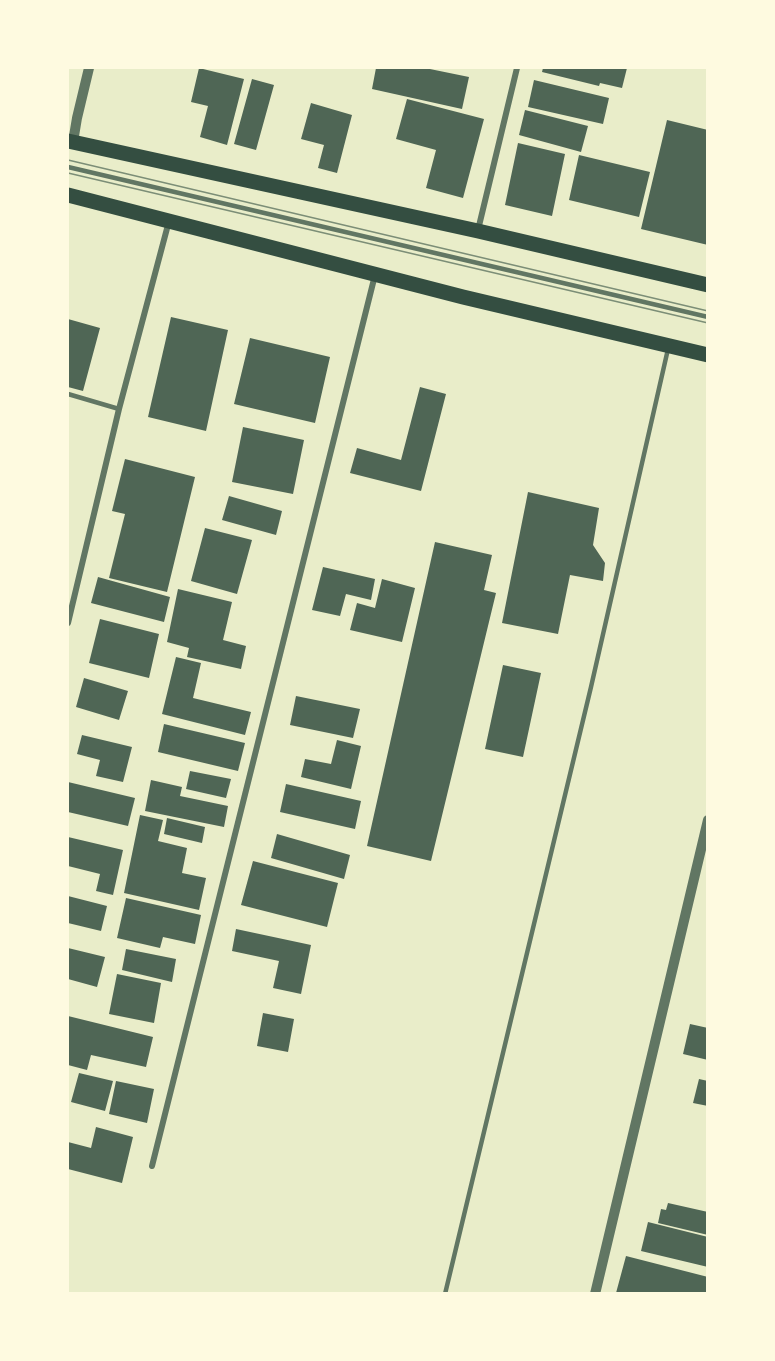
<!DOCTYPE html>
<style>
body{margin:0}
#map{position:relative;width:775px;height:1361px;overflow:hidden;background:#e9edc9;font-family:"Golos Text",sans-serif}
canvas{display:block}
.frame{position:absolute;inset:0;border:69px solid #fefae0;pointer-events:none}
</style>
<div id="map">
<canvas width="775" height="1361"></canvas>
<div class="frame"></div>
</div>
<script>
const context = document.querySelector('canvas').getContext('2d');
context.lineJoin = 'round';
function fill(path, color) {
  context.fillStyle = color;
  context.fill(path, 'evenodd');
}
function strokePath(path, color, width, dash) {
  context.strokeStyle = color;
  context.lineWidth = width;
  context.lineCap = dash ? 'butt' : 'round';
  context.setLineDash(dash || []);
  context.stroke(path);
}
fill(new Path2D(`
 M199 68 244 79 227 145 200 137 208 106 191 102Z
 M376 68H425L469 77 462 109 372 89Z
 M543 68H627L622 88 600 83 599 86 542 72Z
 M252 79 274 85 256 150 234 144Z
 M534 80 609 98 603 124 528 107Z
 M407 99 484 119 463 198 426 188 436 150 396 139Z
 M311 103 352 115 337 173 318 168 324 145 301 139Z
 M525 110 588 126 581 152 519 135Z
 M667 120 708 130V245L641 229Z
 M518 143 565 154 552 216 505 205Z
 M579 155 650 172 639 217 569 200Z
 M171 317 228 330 206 431 148 417Z
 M68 319 100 328 83 391 68 387Z
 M250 338 330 357 315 423 234 404Z
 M420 387 446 394 421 491 350 473 357 448 401 460Z
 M243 427 304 440 293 494 232 482Z
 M125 459 195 477 167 592 109 578 125 514 112 511Z
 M528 492 599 508 593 545 605 563 603 581 570 575 558 634 502 623Z
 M229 496 282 511 276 535 222 520Z
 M205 528 252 540 237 594 191 581Z
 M435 542 492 555 484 590 496 593 431 861 367 846Z
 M323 567 375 579 371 600 346 594 340 616 312 610Z
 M98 577 170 597 164 622 91 603Z
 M382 579 415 588 402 642 350 630 357 603 375 608Z
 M178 589 232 602 223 640 246 646 241 669 187 657 189 648 167 642Z
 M100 619 159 634 149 678 89 663Z
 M176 657 201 663 193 698 251 712 245 735 162 714Z
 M503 665 541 673 523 757 485 749Z
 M84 678 128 691 119 720 76 707Z
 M296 696 360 709 353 738 290 725Z
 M164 724 245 743 238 771 158 752Z
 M82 735 132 747 123 782 96 776 100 760 77 754Z
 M337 740 361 746 351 789 301 777 305 759 331 764Z
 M190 771 231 779 226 798 186 789Z
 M151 780 182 787 180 796 228 806 224 827 145 811Z
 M68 782 135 798 128 826 68 812Z
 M286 784 361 801 355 829 280 812Z
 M140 815 163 820 158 841 187 848 182 873 206 878 199 910 124 893Z
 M167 818 205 827 202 843 164 834Z
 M277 834 350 855 344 879 271 858Z
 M68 837 123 850 113 895 96 891 100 874 68 866Z
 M253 861 338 883 327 927 241 905Z
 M68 896 107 906 101 931 68 923Z
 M126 898 201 915 195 944 163 937 160 948 117 938Z
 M236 929 311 945 301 994 273 988 279 961 232 951Z
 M68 948 105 957 97 987 68 979Z
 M126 949 176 959 172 982 122 970Z
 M117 974 161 983 154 1023 109 1014Z
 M263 1013 294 1019 288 1052 257 1046Z
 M68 1016 153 1037 146 1067 91 1055 87 1070 68 1065Z
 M690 1024 708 1028V1060L683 1054Z
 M79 1073 113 1081 105 1111 71 1102Z
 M699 1079 708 1081V1106L693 1103Z
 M116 1081 154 1089 147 1123 109 1114Z
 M96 1127 133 1137 122 1183 68 1169V1142L91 1148Z
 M668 1203 708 1212V1235L658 1223 661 1209 666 1210Z
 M648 1222 708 1237V1267L641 1251Z
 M626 1256 708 1277V1293H616Z`), '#4f6655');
strokePath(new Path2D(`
 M68 167 708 317
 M68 394 119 409
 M445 1294 591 687 668 349`), '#617663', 4.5);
strokePath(new Path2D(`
 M478 230 517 68
 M68 623 119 409 169 221
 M152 1166 375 275`), '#617663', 6);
strokePath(new Path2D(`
 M73 142 77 118 89 68
 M595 1294 708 820`), '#617663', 10);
strokePath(new Path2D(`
 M68 141 478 231 708 285
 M68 195 463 297 708 355`), '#344e41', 15);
strokePath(new Path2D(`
 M68 160 708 311
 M68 173 708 323`), '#7c8e77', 1.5);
</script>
